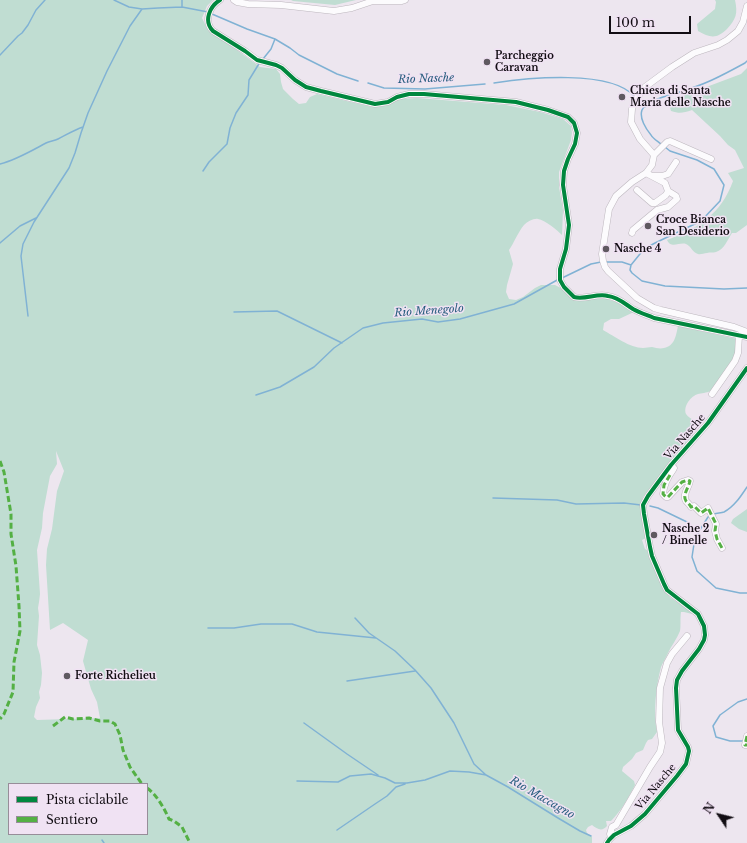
<!DOCTYPE html>
<style>
body{margin:0}
#map{position:relative;width:747px;height:843px;overflow:hidden;background:#ede6ef;font-family:"Libre Baskerville",serif}
canvas{display:block}
.legend{position:absolute;left:8px;top:783px;width:140px;height:52px;box-sizing:border-box;background:#f0e2f3;border:1px solid #978d99;margin:0;padding:5px 7px;list-style:none;font-size:12px;color:#120d13}
.legend li{display:flex;align-items:center;gap:8px;height:20px}
.legend b{width:20px;border:1px solid #978d99}
.north{position:absolute;left:699px;top:795px;width:40px;height:40px;-webkit-text-stroke:3px #f0e2f3;paint-order:stroke;rotate:305deg;font-size:11px;font-weight:700;line-height:16px;text-align:center;color:#120d13}
.north::after{content:'';display:block;margin:auto;width:14px;height:18px;background:#120d13;clip-path:polygon(50% 0,100% 100%,50% 72%,0 100%)}
.scale{position:absolute;left:609px;top:16px;width:82px;height:18px;box-sizing:border-box;border:2px solid #120d13;border-top:0;padding-left:5px;font-size:12px;line-height:14px;white-space:nowrap;color:#120d13;-webkit-text-stroke:3px #f0e2f3;paint-order:stroke}
</style>
<div id="map">
<canvas width="747" height="843"></canvas>
<ul class="legend">
<li><b style="height:5px;background:#00873e"></b>Pista ciclabile</li>
<li><b style="height:5px;background:#54b044"></b>Sentiero</li>
</ul>
<div class="north">N</div>
<div class="scale">100 m</div>
</div>
<script>
const context = document.querySelector('canvas').getContext('2d');
context.lineJoin = 'round';
function fill(path, color) {
  context.fillStyle = color;
  context.fill(path, 'evenodd');
}
function strokePath(path, color, width, dash) {
  context.strokeStyle = color;
  context.lineWidth = width;
  context.lineCap = dash ? 'butt' : 'round';
  context.setLineDash(dash || []);
  context.stroke(path);
}
function label(font, color, halo, rows, align = 'center') {
  context.font = font + ' "Libre Baskerville",serif';
  context.lineWidth = 3;
  context.setLineDash([]);
  context.textBaseline = 'middle';
  context.strokeStyle = halo;
  context.fillStyle = color;
  for (const [text, x, y, turn = 0] of rows) {
    context.save();
    context.translate(x, y);
    context.rotate((+turn || 0) * Math.PI / 180);
    context.textAlign = isNaN(turn) ? turn : align;
    if (halo) context.strokeText(text, 0, 0);
    context.fillText(text, 0, 0);
    context.restore();
  }
}
fill(new Path2D(`
 M0 0H213L207 6 202 18 207 28 260 67 276 69 280 74 281 82 283 89 293 99 299 104 306 103 310 97 317 94 372 107 384 106 399 99 417 98 506 105 540 112 563 119 571 126 572 133 571 140 559 172V187L563 210 562 235C557 230 545 220 538 219 534 218 527 222 524 225 518 232 514 243 509 250L513 264 507 285 506 292 509 299 516 300 523 297 535 288 541 285H555L584 300 604 298 616 302 634 312 619 319H611L604 323 603 330C614 336 630 348 643 348 646 348 649 347 652 347 656 348 660 349 664 348 675 346 676 335 678 326L737 339C737 357 727 371 716 384 715 386 712 390 710 391 707 393 701 393 698 394 691 396 683 406 686 414 688 417 691 418 693 420V436L643 497 640 506 646 538 642 540 645 549 647 550 665 592 671 598 692 612V614L684 612H681C680 618 681 627 680 631 677 639 671 646 668 653 666 658 663 662 661 667 656 686 653 713 657 732L652 739 648 740 646 743 643 750 636 753 632 759 623 767 622 771 634 781 635 785C629 797 621 811 611 821H606L607 826C602 832 597 829 592 825L588 827 586 830 587 833 592 837V843H0ZM56 451 64 471 57 491 52 529 47 549 46 565 50 630 63 623 88 640 83 661 91 689 97 702 100 718 37 720 34 717 36 707 40 698 39 692 41 685 42 673 40 655 37 645 39 616 38 608 39 602 40 594 37 550 42 528 43 513 50 476 57 464ZM9 784H147V834H9Z
 M291 0H356L335 5 293 1Z
 M715 0H735C738 14 736 19 727 29 717 39 710 38 698 31L697 24 715 9 716 2Z
 M747 68V225L736 233H732C728 239 724 250 716 252 713 253 710 252 707 253 704 253 700 255 698 254 693 253 691 246 686 244 679 242 671 249 667 240 699 228 721 214 733 181L728 173 744 168 735 150 728 145 720 136 692 110C683 113 680 114 671 111L669 104 670 100 701 89 741 74Z
 M747 509V532L739 529 731 523 733 519Z`), '#c0ddd2');
strokePath(new Path2D(`
 M114 0 129 7 142 9 158 8 182 7 208 12
 M182 0V7
 M212 14 247 29 275 39 290 48 299 55 337 74 358 81
 M0 55 18 36 22 33 28 25 36 10 45 0
 M263 59 271 49 275 39
 M368 83 384 88 425 89 485 84
 M494 83C527 78 612 69 635 97
 M638 99 645 107
 M662 145C659 142 653 139 651 135 646 129 639 118 642 110 648 99 669 96 680 92 691 88 702 85 712 80 723 75 734 69 745 63L747 61
 M665 147 670 151 697 160 714 169 724 185 720 201 701 221 655 243 644 249 631 265 630 270 632 273 642 281 665 286 724 289 747 288
 M0 164C16 160 31 151 46 143 50 141 54 141 58 139 66 135 74 130 83 127
 M203 171 209 162 227 144 230 128 236 113 248 95 249 80 260 62
 M0 243 20 226 36 218
 M605 262H622L631 265
 M562 278 591 264 601 262
 M234 312 277 311 342 343
 M28 316 21 256 23 244 34 222 69 168 75 153 81 133 88 113 107 71 130 26 142 9
 M256 395 280 387 314 367 334 348 363 328 383 323 422 319 438 322 460 319 514 304 559 279
 M493 498 557 500 576 504 624 503 641 505
 M650 506 658 508 687 522 698 533
 M714 514C717 513 721 513 724 512 734 507 741 496 747 487
 M711 516 708 517 698 533 694 544 692 557 697 571 716 588 740 593H747
 M355 618 369 633 395 651 415 670 431 688 454 723 474 764 486 775 508 787 558 818 580 831 591 836
 M208 628H234L261 624H292L317 632 376 638
 M347 681 415 671
 M304 723 347 754 378 775
 M744 741H730L716 737 713 726 720 715 738 702 747 699
 M297 781 338 782 350 776 371 774 385 778 395 783H407L425 780 450 771 469 772 486 775
 M337 830 375 804 387 796 396 787 405 784
 M102 840 104 843`), '#80b2d4', 1.5);
const minor = new Path2D(`
 M220 0C210 6 203 21 213 31L245 51 257 60 276 65 282 68 295 80 306 87 321 91 375 104 388 102 397 97 409 94H424L516 102 548 110 568 117 574 123 577 133 575 144 568 159 564 171 563 185 569 225 566 249 560 269V280L564 287 574 297C585 300 597 293 608 296 618 297 625 304 633 309 640 313 647 315 654 318L747 337
 M234 0 237 2 248 4 281 5 334 11 352 8 373 1H402L405 0
 M747 6 743 22 738 31 727 40 718 45 694 53 672 67 645 87 635 100 632 109 631 122 640 139 654 155 652 165 646 173 632 182 616 196 609 209 602 254 603 261 605 267 608 271 637 298 654 308 661 310 734 327 747 332
 M654 155 667 142 670 141 711 159
 M653 176H662L668 174 676 162
 M637 190 652 203H655L666 195 668 191 665 183 646 173
 M632 233 633 230 657 210 668 207 677 199 676 196 668 191
 M712 394 735 361 738 353 739 335
 M671 465 674 468 673 470C667 478 664 484 663 494L666 497H668L682 482 688 480 690 481C689 487 682 495 686 501 688 503 690 505 691 507L694 506 701 513 708 508 716 524 715 531 717 539 722 548
 M747 736 745 745H747
 M611 837 610 834 612 827 616 825 650 767 660 752 662 743 659 722 660 688 667 663 672 654 687 636
 M607 843 609 840 614 835 631 826 645 814 677 776 686 764 689 751 688 747 678 730 676 688 677 680 682 671 699 649 704 640 705 635 704 626 698 614 667 590 664 584 652 556 650 547 644 514 643 505 648 496 671 465 708 423 747 368`);
strokePath(minor, '#bdb7be', 7);
strokePath(minor, '#fcfbfd', 6);
strokePath(new Path2D(`
 M0 461 4 472 11 514V534L16 566 19 606 20 631 14 662 13 692 4 714 0 719
 M670 475 664 485 663 494 666 497H668L682 482 688 480 690 481C689 487 682 495 686 501 688 503 690 505 691 507L694 506 701 513 708 508 716 524 715 531 717 539 722 548
 M53 726 65 717 73 719 89 718 100 721H110L115 724 120 735 123 750 130 767 142 784
 M747 736 745 745H747
 M147 788C157 795 164 808 169 819L174 821 182 827 190 843`), '#54b044', 3, [6, 3]);
strokePath(new Path2D(`
 M220 0C210 6 203 21 213 31L245 51 257 60 276 65 282 68 295 80 306 87 321 91 375 104 388 102 397 97 409 94H424L516 102 548 110 568 117 574 123 577 133 575 144 568 159 564 171 563 185 569 225 566 249 560 269V280L564 287 574 297C585 300 597 293 608 296 618 297 625 304 633 309 640 313 647 315 654 318L747 337
 M607 843 609 840 614 835 631 826 645 814 677 776 686 764 689 751 688 747 678 730 676 688 677 680 682 671 699 649 704 640 705 635 704 626 698 614 667 590 664 584 652 556 650 547 644 514 643 505 648 496 671 465 708 423 747 368`), '#00873e', 4);
for (const [x, y, r, color] of [
 [487,62,4,"#5f5960"],
 [622,97,4,"#5f5960"],
 [648,226,4,"#5f5960"],
 [606,249,4,"#5f5960"],
 [654,535,4,"#5f5960"],
 [67,676,4,"#5f5960"]
]) {
  const dot = new Path2D();
  dot.arc(x, y, r, 0, 2 * Math.PI);
  context.fillStyle = color;
  context.fill(dot);
  strokePath(dot, '#f0e2f3', 1.5);
}
label('bold 10px', '#120d13', '#f0e2f3', [
 ["Parcheggio",495,56],
 ["Caravan",495,68],
 ["Chiesa di Santa",630,91],
 ["Maria delle Nasche",630,103],
 ["Croce Bianca",656,220],
 ["San Desiderio",656,232],
 ["Nasche 4",614,249],
 ["Nasche 2",662,529],
 ["/ Binelle",662,541],
 ["Forte Richelieu",75,676]
], 'left');
label('10px', '#120d13', '#f0e2f3', [
 ["Via Nasche",685,437,-49],
 ["Via Nasche",656,787,-50]
]);
label('italic 11px', '#275d7e', '#f0e2f3', [
 ["Rio Nasche",426,79,-2],
 ["Rio Menegolo",429,311,-4],
 ["Rio Maccagno",542,798,30]
]);
</script>
